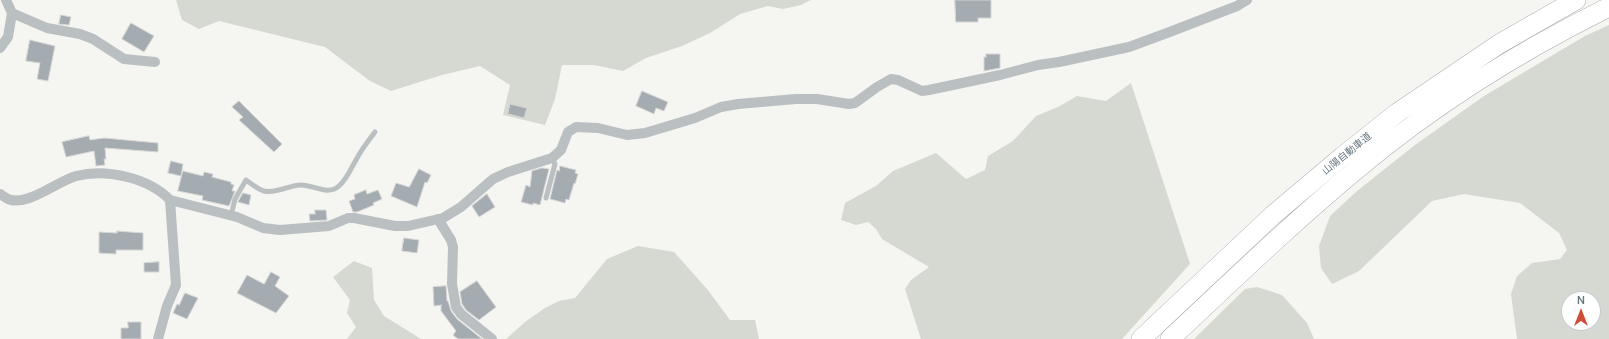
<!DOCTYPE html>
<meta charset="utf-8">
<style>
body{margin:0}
#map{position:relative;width:1609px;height:339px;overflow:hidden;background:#f5f5f2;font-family:Manrope,sans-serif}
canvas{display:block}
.north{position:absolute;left:1561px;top:291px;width:40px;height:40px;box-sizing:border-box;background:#fff;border:1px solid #c2c9cc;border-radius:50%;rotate:0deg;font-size:11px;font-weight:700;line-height:16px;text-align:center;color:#677780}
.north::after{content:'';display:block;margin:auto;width:14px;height:18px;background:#cf4d38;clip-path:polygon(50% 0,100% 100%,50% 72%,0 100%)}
</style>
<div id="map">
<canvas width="1609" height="339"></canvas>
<div class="north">N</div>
</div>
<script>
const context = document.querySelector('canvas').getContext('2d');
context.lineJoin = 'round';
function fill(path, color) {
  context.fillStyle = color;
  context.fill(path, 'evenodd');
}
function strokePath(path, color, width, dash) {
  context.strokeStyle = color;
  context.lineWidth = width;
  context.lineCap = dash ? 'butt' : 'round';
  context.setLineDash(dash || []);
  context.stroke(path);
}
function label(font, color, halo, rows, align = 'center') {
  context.font = font + ' Manrope,"Noto Sans JP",sans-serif';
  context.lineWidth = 4;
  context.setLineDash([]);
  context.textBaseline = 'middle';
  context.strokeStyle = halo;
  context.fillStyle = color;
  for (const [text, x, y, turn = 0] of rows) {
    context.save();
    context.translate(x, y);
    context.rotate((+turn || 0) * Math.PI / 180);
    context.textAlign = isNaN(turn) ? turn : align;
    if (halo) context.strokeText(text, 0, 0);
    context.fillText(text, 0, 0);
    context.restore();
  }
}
fill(new Path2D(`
 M176 0H811L801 5 783 9 768 6 740 14 710 33 682 46 646 58 623 71 594 65H562L555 99 545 125 503 115 510 85 480 66 442 75 391 91 370 81 325 47 219 21 199 29 182 20Z
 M1609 25V339H1517L1511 294 1517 276 1532 263 1560 259 1567 250 1559 233 1520 203 1464 194 1432 201 1359 271 1332 284 1321 268 1319 246 1330 216 1357 191 1415 145 1484 96 1585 36ZM1569 299H1593V323H1569Z
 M1131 83 1190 264 1122 339H921L905 289 911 280 929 267 882 239 876 229 868 222 856 225 841 220 845 203 876 186 893 171 936 153 966 179 985 170 988 156 1013 141 1036 116 1058 107 1077 96 1106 101Z
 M638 246 674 252 707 289 730 320H755L759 339H506L525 322 545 308 559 301 575 298 607 259Z
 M354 261 372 268 374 300 384 316 421 339H347L356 327 347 313 350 300 333 277Z
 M1257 287 1282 295 1307 323 1314 339H1194L1245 289Z`), '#d5d9d2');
const building = new Path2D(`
 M955 0H991V18H978V22H956Z
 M61 15 71 17 69 25 59 24Z
 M131 23 154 36 144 52 122 39Z
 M30 40 55 46 48 81 37 79 40 63 26 61Z
 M986 54H1000V68L984 71V57H986Z
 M642 91 668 102 664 111 656 108 654 114 636 106Z
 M239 101 282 144 274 152 239 120 243 117 232 107Z
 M510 104 527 108 524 118 508 114Z
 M89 136 90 140 104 138 158 143V152L105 148 106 159H104L105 165 96 166 94 151 66 157 62 142Z
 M171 161 183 164 181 176 168 173Z
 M560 166 576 170 575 173 578 174 575 184 574 183 569 200 566 199 565 203 550 199 557 170 559 171Z
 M542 168 549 169 540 205 533 203V205L521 202 526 185 530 187 532 171Z
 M419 169 431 175 427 183 425 182 417 207 391 196 396 183 409 187Z
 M183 171 203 176 204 172 213 174 212 177 231 182V184L234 185 232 191H235L229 206 202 200 203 196 178 191Z
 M366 190 367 194 378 190 382 199 373 203 374 205 357 212H353L349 201 355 199 354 195Z
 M243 193 251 195 249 205 238 202Z
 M487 194 495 207 479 217 472 206Z
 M315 210H326L327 220 310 221 309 214H315Z
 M117 231 143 233V250H116V254L99 253V232L117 233Z
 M404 238 419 240 417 253 402 251Z
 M159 262V272H144V263Z
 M271 272 280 277 275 286 289 296 276 313 237 293 247 275 264 284Z
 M477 281 496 307 479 320 466 310 462 304 460 292Z
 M446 286 447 301H448L451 311 457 319 482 339H458L453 335 456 331 441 311V306L442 305 434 306 433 287Z
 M185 293 198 298 187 319 173 313 177 304 179 305Z
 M128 322H141V339H121V328H128Z`);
fill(building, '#a5acb1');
strokePath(building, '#d6d6d5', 1);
const motorway = new Path2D(`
 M1141 339 1273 215 1343 156 1397 113 1499 44 1576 0
 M1170 339C1231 282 1291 224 1356 170 1431 107 1520 51 1609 7`);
strokePath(motorway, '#b0b4b7', 20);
strokePath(new Path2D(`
 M546 198 555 164 552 158
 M231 216 235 199 246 180C252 184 257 189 264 191 277 194 289 185 301 185 314 185 328 196 339 186 347 179 350 170 356 160 361 150 368 141 375 132`), '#babfc2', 5);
strokePath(new Path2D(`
 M6 0 12 13 47 28 80 34 93 39 124 59 155 62
 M0 48 8 37 12 13
 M0 194C3 196 7 199 11 200 31 204 56 182 76 176 106 168 149 178 170 200L237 217 263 228 280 230 329 226 348 218H354L395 226H408L443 218 461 207 493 179 508 172 552 158 561 150 568 132 576 127 598 128 627 135 645 133 695 118 721 107 738 104 796 99H817L849 104 855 103 877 87 891 79 898 80 922 91 929 90 1000 75 1038 65 1059 62 1129 47 1167 33 1237 6 1247 0
 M438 219 451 240 453 247 452 284 456 307 461 314 492 339
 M158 339 167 306 176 285 170 200`), '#babfc2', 10);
strokePath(motorway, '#fff', 19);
label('10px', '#677780', '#fff', [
 ["山陽自動車道",1347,154,-39]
]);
</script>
